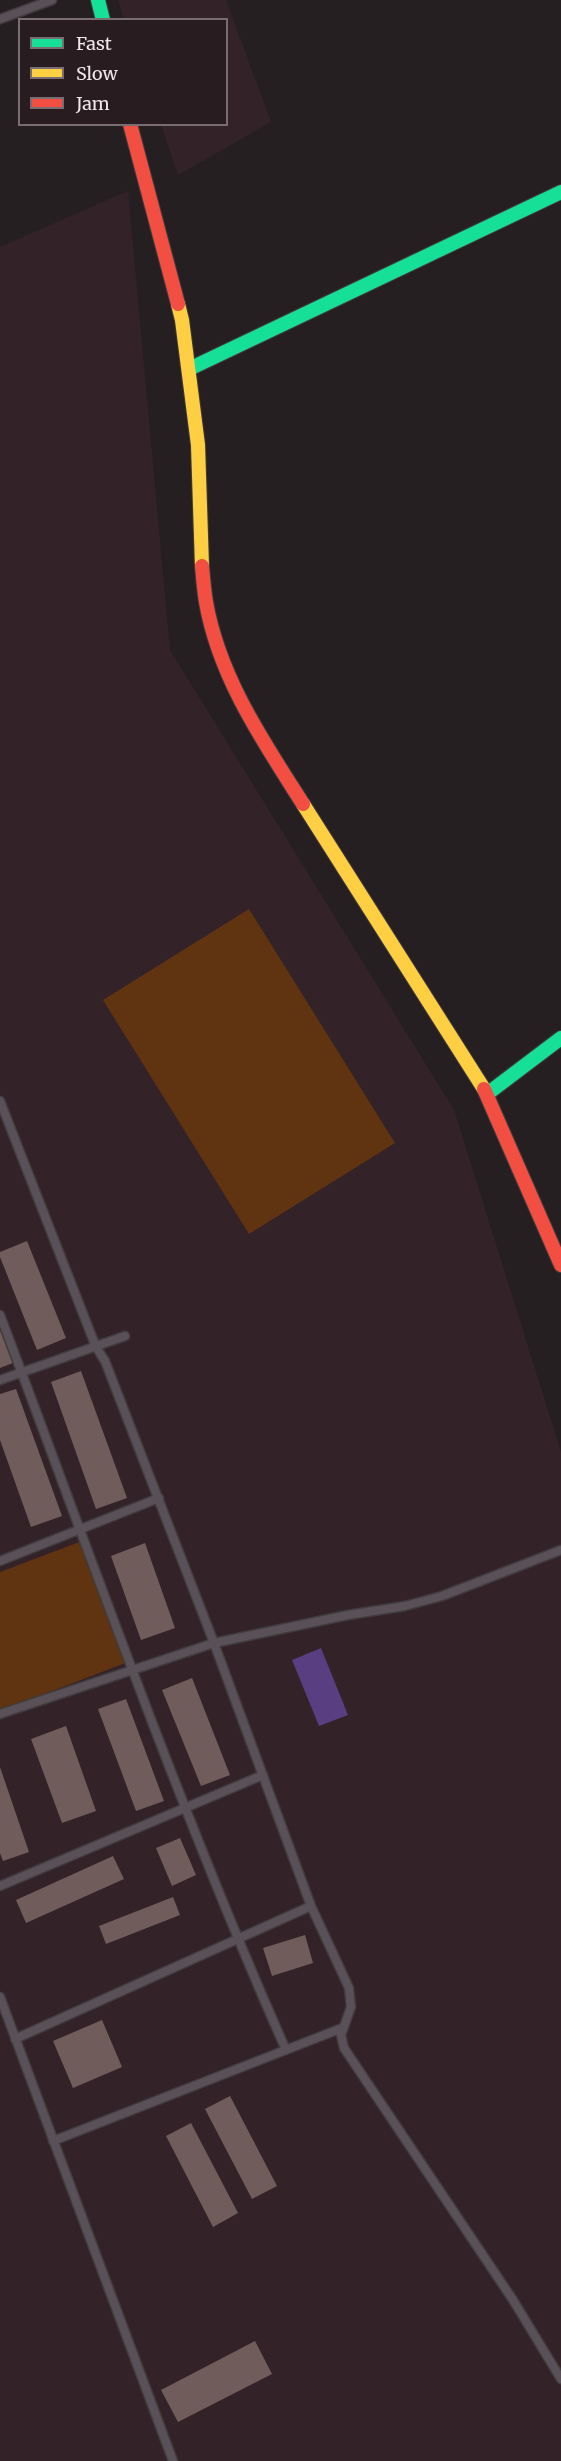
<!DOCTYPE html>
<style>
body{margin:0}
#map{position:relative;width:561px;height:2461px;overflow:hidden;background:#261f22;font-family:Merriweather,serif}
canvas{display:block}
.legend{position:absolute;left:18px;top:18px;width:210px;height:108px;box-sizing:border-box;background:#291c21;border:2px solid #796d71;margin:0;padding:8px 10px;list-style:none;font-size:18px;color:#f0e7ea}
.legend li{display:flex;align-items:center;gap:12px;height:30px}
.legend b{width:30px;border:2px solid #796d71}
</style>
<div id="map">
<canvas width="561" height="2461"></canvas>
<ul class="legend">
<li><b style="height:8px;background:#16e098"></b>Fast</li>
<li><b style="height:8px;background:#ffcf43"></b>Slow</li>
<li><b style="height:8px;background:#f24e42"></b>Jam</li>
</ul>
</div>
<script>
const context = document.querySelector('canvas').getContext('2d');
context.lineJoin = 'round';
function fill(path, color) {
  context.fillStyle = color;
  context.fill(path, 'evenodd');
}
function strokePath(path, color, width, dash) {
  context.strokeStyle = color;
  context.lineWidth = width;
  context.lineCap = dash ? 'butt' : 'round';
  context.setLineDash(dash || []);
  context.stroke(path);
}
fill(new Path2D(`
 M118 0H226L271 122 178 175 161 125 226 124V20L124 19Z
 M128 191 170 650 454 1110 561 1452V2461H0V247Z`), '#342229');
fill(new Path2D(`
 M249 909 395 1143 249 1234 103 1000Z
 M82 1541 128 1662 0 1711V1572Z`), '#603311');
fill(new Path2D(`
 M321 1648 348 1715 319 1726 292 1660Z`), '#593e82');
fill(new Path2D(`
 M27 1241 66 1338 37 1350 0 1257V1252Z
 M0 1330 13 1363 0 1368Z
 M81 1371 127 1498 96 1509 51 1382Z
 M16 1389 62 1516 31 1527 0 1440V1394Z
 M145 1543 175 1628 141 1640 111 1556Z
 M192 1678 230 1775 201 1786 162 1690Z
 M126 1699 164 1801 136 1811 98 1709Z
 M66 1726 96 1811 62 1823 31 1739Z
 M0 1767 29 1852 3 1861 0 1853Z
 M180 1838 196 1875 172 1886 156 1848Z
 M113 1856 124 1879 26 1923 16 1900Z
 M173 1897 180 1915 106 1944 99 1926Z
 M305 1935 313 1963 272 1976 263 1948Z
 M102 2020 122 2067 73 2088 53 2041Z
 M230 2096 277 2186 252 2199 205 2109Z
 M191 2123 238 2213 213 2227 166 2136Z
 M255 2341 272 2374 178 2422 161 2390Z`), '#715c5c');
const lane = new Path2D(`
 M0 19 52 0
 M0 1101 96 1347 105 1361 214 1643 311 1906 349 1988 351 2007 341 2035 344 2048 513 2300 561 2379
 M0 1315C93 1561 179 1809 286 2050
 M0 1380 125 1336
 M0 1561 159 1498
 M0 1714 214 1643 348 1615 405 1606 442 1596 561 1550
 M0 1886 263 1775
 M0 1997 173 2461
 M15 2039 311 1906
 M53 2141 342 2028`);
const fast = new Path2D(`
 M98 0 103 20
 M189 369 561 192
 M487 1094 561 1038`);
const slow = new Path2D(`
 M178 304 182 320 198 445 202 566
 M303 804 484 1089`);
const jam = new Path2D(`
 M130 124 178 304
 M202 566C203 578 204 590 206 602 219 677 263 741 303 804
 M484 1089 561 1265`);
strokePath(lane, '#413c3e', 11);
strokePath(fast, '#413c3e', 16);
strokePath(slow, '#413c3e', 16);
strokePath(jam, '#413c3e', 16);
strokePath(lane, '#595058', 8);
strokePath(fast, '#16e098', 14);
strokePath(slow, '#ffcf43', 14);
strokePath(jam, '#f24e42', 14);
</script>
